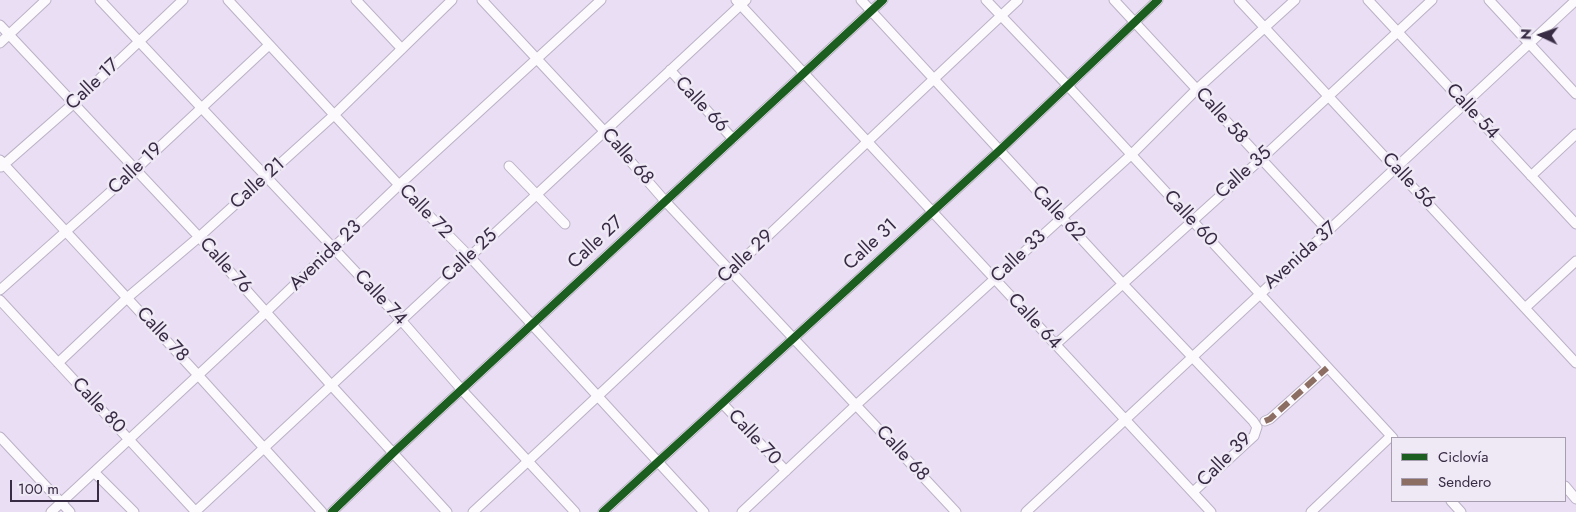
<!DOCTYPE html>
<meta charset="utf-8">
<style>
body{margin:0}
#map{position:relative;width:1576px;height:512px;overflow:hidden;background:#e9def4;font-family:Jost,sans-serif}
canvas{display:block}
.legend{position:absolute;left:1391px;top:437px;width:175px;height:65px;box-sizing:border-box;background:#efe9f6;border:1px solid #a69daf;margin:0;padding:6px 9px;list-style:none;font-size:15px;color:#382b44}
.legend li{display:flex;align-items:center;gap:10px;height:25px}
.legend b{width:25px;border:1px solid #a69daf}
.north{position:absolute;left:1516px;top:10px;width:50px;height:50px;-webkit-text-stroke:4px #efe9f6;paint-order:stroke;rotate:273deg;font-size:14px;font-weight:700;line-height:20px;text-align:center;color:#382b44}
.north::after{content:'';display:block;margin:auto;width:18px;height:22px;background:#382b44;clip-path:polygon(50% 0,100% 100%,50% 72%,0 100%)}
.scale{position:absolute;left:10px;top:480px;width:89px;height:22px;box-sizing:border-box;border:2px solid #382b44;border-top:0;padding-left:6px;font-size:15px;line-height:18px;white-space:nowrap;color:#382b44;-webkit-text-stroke:4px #efe9f6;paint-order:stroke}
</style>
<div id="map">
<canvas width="1576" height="512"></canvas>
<ul class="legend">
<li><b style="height:6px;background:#1b5e20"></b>Ciclovía</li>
<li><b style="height:6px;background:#8d6e63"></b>Sendero</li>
</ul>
<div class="north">N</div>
<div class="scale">100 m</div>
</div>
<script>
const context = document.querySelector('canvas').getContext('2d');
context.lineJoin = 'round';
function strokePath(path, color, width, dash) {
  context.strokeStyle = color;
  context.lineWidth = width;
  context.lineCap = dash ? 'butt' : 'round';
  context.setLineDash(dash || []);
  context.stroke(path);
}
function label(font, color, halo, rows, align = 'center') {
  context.font = font + ' Jost,sans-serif';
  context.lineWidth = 5;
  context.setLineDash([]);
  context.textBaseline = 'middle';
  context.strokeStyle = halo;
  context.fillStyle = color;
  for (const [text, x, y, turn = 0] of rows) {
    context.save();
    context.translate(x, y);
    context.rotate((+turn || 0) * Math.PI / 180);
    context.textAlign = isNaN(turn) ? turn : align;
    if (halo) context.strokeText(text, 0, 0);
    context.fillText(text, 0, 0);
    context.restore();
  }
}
const minor = new Path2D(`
 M100 0 401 320 462 390 575 512
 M228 0 399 185 470 257 704 512
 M356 0 402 49
 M482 0 605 132 665 201 956 512
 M736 0 1211 512
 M861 0 1123 284 1253 421 1257 427 1254 436 1193 492
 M986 0 1068 86 1393 438
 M1114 0 1329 232
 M1239 0 1576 363
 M1368 0 1576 224
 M1489 0 1576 94
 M0 25 199 237 331 385 447 512
 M0 43 46 0
 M670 70 733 139
 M0 160 198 375 322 512
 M509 166 565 224
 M1 167 73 104 183 0
 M1531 176 1576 134
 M0 290 135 170 269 45
 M0 300 196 512
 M1525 308 1576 261
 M1055 345 1260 160 1432 0
 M58 363 127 298 199 237 334 115 452 0
 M723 404 786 471
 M1265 421 1270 419 1327 368
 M0 437 70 512
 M94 472 134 512
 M1565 486 1576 499
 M1451 501 1461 512
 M51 512 266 312 399 185 601 0
 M195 512 746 0
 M332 512 393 453 883 0
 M473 512C656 344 836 170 1018 0
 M603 512 1000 150 1158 0
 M742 512 856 405 1132 154 1197 89 1295 0
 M1026 512 1576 0
 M1311 512 1391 436`);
strokePath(minor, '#bbb1c6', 11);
strokePath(minor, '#fcfafd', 9);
strokePath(new Path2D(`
 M1265 421 1270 419 1327 368`), '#8d6e63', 6, [12, 6]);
strokePath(new Path2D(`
 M332 512 393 453 883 0
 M603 512 1000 150 1158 0`), '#1b5e20', 8);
label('19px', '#382b44', '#efe9f6', [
 ["Calle 17",93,85,-43],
 ["Calle 66",701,105,47],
 ["Calle 54",1472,112,47],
 ["Calle 58",1221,116,48],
 ["Calle 68",627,157,49],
 ["Calle 19",136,169,-43],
 ["Calle 35",1244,173,-42],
 ["Calle 56",1408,181,47],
 ["Calle 21",258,184,-42],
 ["Calle 72",425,212,46],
 ["Calle 62",1058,214,47],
 ["Calle 60",1190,219,47],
 ["Calle 27",596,243,-43],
 ["Calle 31",871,245,-43],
 ["Avenida 23",326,256,-44],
 ["Calle 25",470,256,-43],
 ["Avenida 37",1301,256,-42],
 ["Calle 29",746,257,-43],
 ["Calle 33",1019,257,-43],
 ["Calle 76",225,266,48],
 ["Calle 74",380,298,47],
 ["Calle 64",1034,322,47],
 ["Calle 78",162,335,47],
 ["Calle 80",98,406,47],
 ["Calle 70",754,438,47],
 ["Calle 68",902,454,47],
 ["Calle 39",1225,460,-45]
]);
</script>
